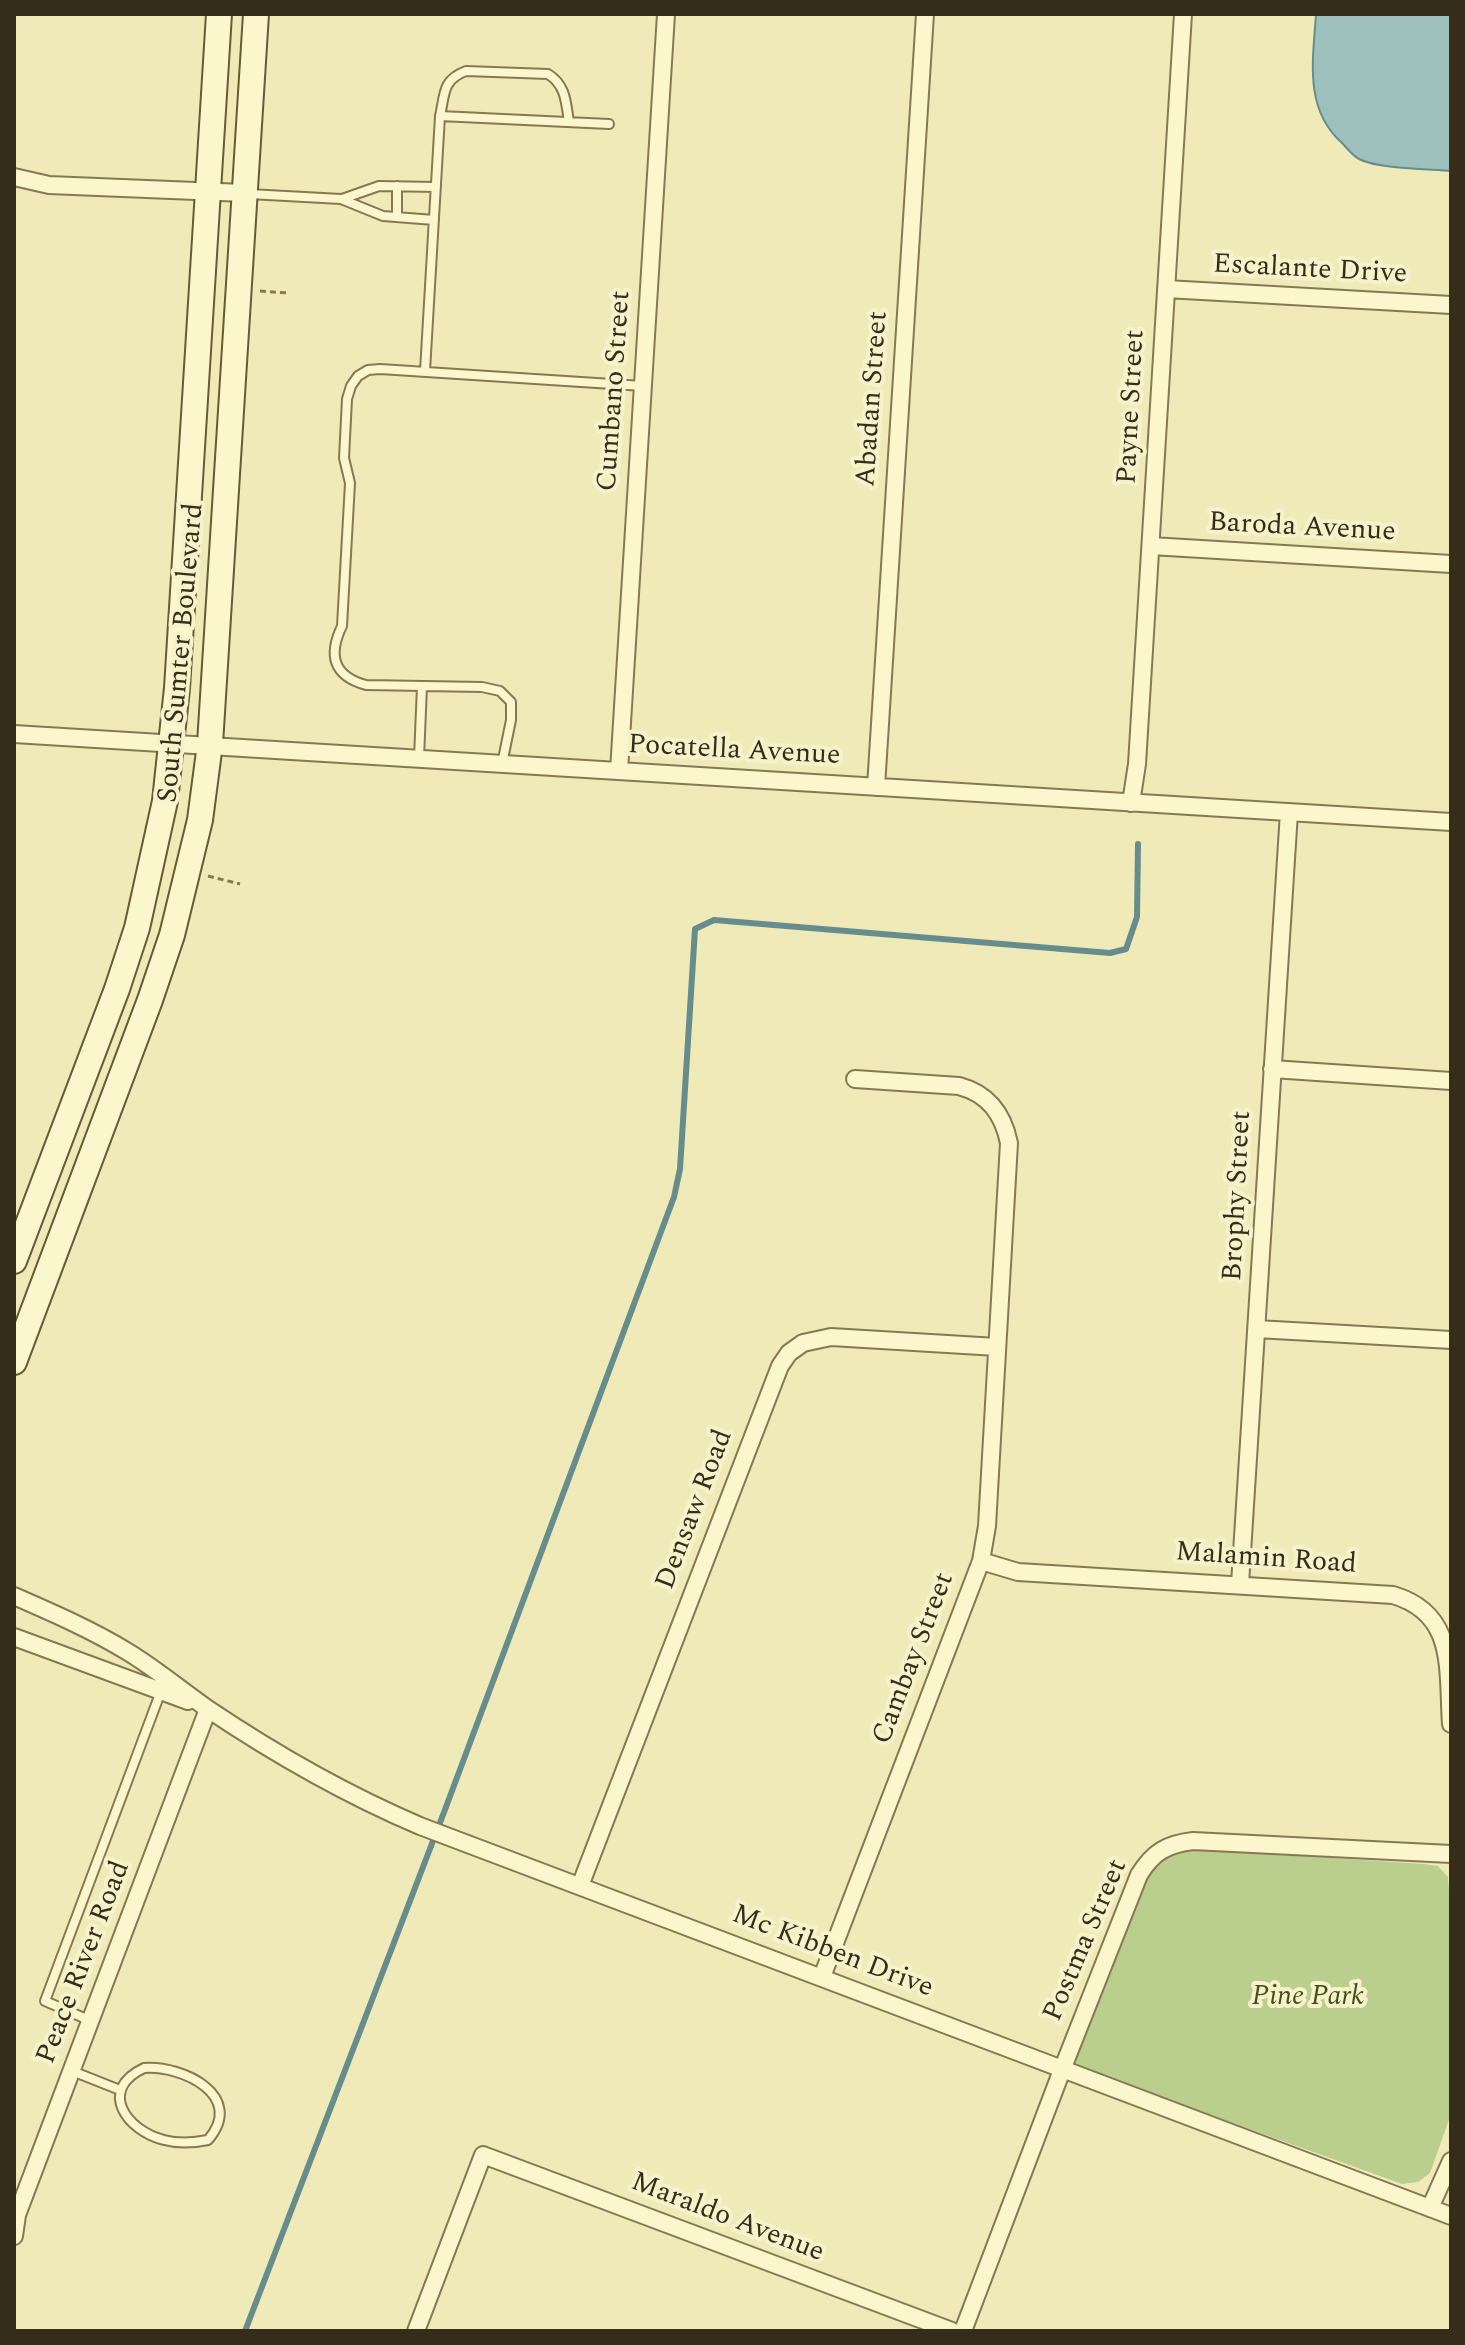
<!DOCTYPE html>
<style>
body{margin:0}
#map{position:relative;width:1465px;height:2345px;overflow:hidden;background:#f0eab9;font-family:Spectral,serif}
canvas{display:block}
.frame{position:absolute;inset:0;border:16px solid #352c19;pointer-events:none}
</style>
<div id="map">
<canvas width="1465" height="2345"></canvas>
<div class="frame"></div>
</div>
<script>
const context = document.querySelector('canvas').getContext('2d');
context.lineJoin = 'round';
function fill(path, color) {
  context.fillStyle = color;
  context.fill(path, 'evenodd');
}
function strokePath(path, color, width, dash) {
  context.strokeStyle = color;
  context.lineWidth = width;
  context.lineCap = dash ? 'butt' : 'round';
  context.setLineDash(dash || []);
  context.stroke(path);
}
function label(font, color, halo, rows, align = 'center') {
  context.font = font + ' Spectral,serif';
  context.lineWidth = 8;
  context.setLineDash([]);
  context.textBaseline = 'middle';
  context.strokeStyle = halo;
  context.fillStyle = color;
  for (const [text, x, y, turn = 0] of rows) {
    context.save();
    context.translate(x, y);
    context.rotate((+turn || 0) * Math.PI / 180);
    context.textAlign = isNaN(turn) ? turn : align;
    if (halo) context.strokeText(text, 0, 0);
    context.fillText(text, 0, 0);
    context.restore();
  }
}
fill(new Path2D(`
 M1184 1848 1424 1864 1438 1866 1448 1877 1451 1916V2114L1430 2173 1418 2182 1402 2184 1072 2065 1148 1875 1167 1854Z`), '#bace8d');
const water = new Path2D(`
 M1316 14H1451V171C1429 169 1378 169 1359 159 1353 156 1346 147 1341 142 1304 108 1313 60 1316 14Z`);
fill(water, '#9ec0bc');
strokePath(water, '#668d8b', 2);
strokePath(new Path2D(`
 M245 2331 446 1807 674 1197 680 1169 695 929 714 920 1110 953 1126 949 1137 917 1138 844`), '#668d8b', 6);
const lane = new Path2D(`
 M440 116 609 124
 M397 186V217
 M249 194 341 199 383 216 434 220
 M342 199 379 186 436 187
 M425 371 440 116C445 94 442 80 466 71L548 74C566 85 566 103 569 122
 M419 758 422 686
 M502 764 511 720V702L500 691 482 687 366 685C333 676 328 655 342 626L350 483 344 458 347 399 351 386 358 376 368 370 380 369 643 386
 M91 2021 45 2001 161 1691
 M144 2068C183 2065 246 2096 208 2140 193 2143 179 2144 164 2140 127 2131 97 2090 144 2068Z
 M72 2071 120 2090`);
const street = new Path2D(`
 M14 177 49 185 244 193
 M1166 289 1451 305
 M1151 546 1451 564
 M14 734 1451 822
 M619 771 666 14
 M876 787 925 14
 M1131 803 1137 764 1183 14
 M1272 1069 1451 1081
 M1257 1329 1451 1340
 M981 1561 1018 1572 1393 1595C1457 1614 1447 1670 1451 1724
 M1240 1584 1289 812
 M14 1596C53 1613 92 1630 128 1652 156 1669 181 1690 208 1709 275 1754 345 1794 420 1826L1451 2216
 M14 1637 188 1701
 M580 1886 780 1366 789 1353 803 1343 831 1337 997 1347
 M822 1977 981 1561 987 1526 1009 1143C1003 1114 989 1094 959 1086L855 1079
 M1430 2208 1451 2161
 M14 2236 17 2215 208 1709
 M416 2331 483 2155 952 2331
 M963 2331 1062 2070 1139 1875C1153 1852 1167 1844 1193 1841L1451 1854`);
const secondary = new Path2D(`
 M14 1261 117 989 137 928 165 801 177 688 219 14
 M14 1362 150 1000 172 935 200 820 210 744 256 14`);
strokePath(lane, '#877853', 12);
strokePath(street, '#877853', 20);
strokePath(secondary, '#685937', 28);
strokePath(new Path2D(`
 M260 291 288 293
 M208 876 240 884`), '#877853', 3, [6, 4]);
strokePath(lane, '#fbf6cc', 8);
strokePath(street, '#fbf6cc', 16);
strokePath(secondary, '#fbf6cc', 24);
label('28px', '#352c19', '#f7f2c9', [
 ["Escalante Drive",1310,271,3],
 ["Cumbano Street",616,391,-86],
 ["Abadan Street",874,399,-86],
 ["Payne Street",1133,407,-87],
 ["Baroda Avenue",1302,529,3],
 ["South Sumter Boulevard",183,653,-85],
 ["Pocatella Avenue",734,752,3],
 ["Brophy Street",1239,1196,-87],
 ["Densaw Road",696,1510,-69],
 ["Malamin Road",1266,1560,4],
 ["Cambay Street",915,1659,-69],
 ["Postma Street",1087,1941,-67],
 ["Mc Kibben Drive",832,1953,21],
 ["Peace River Road",85,1963,-69],
 ["Maraldo Avenue",727,2219,21]
]);
label('italic 28px', '#3c521e', '#f7f2c9', [
 ["Pine Park",1308,1999]
]);
</script>
